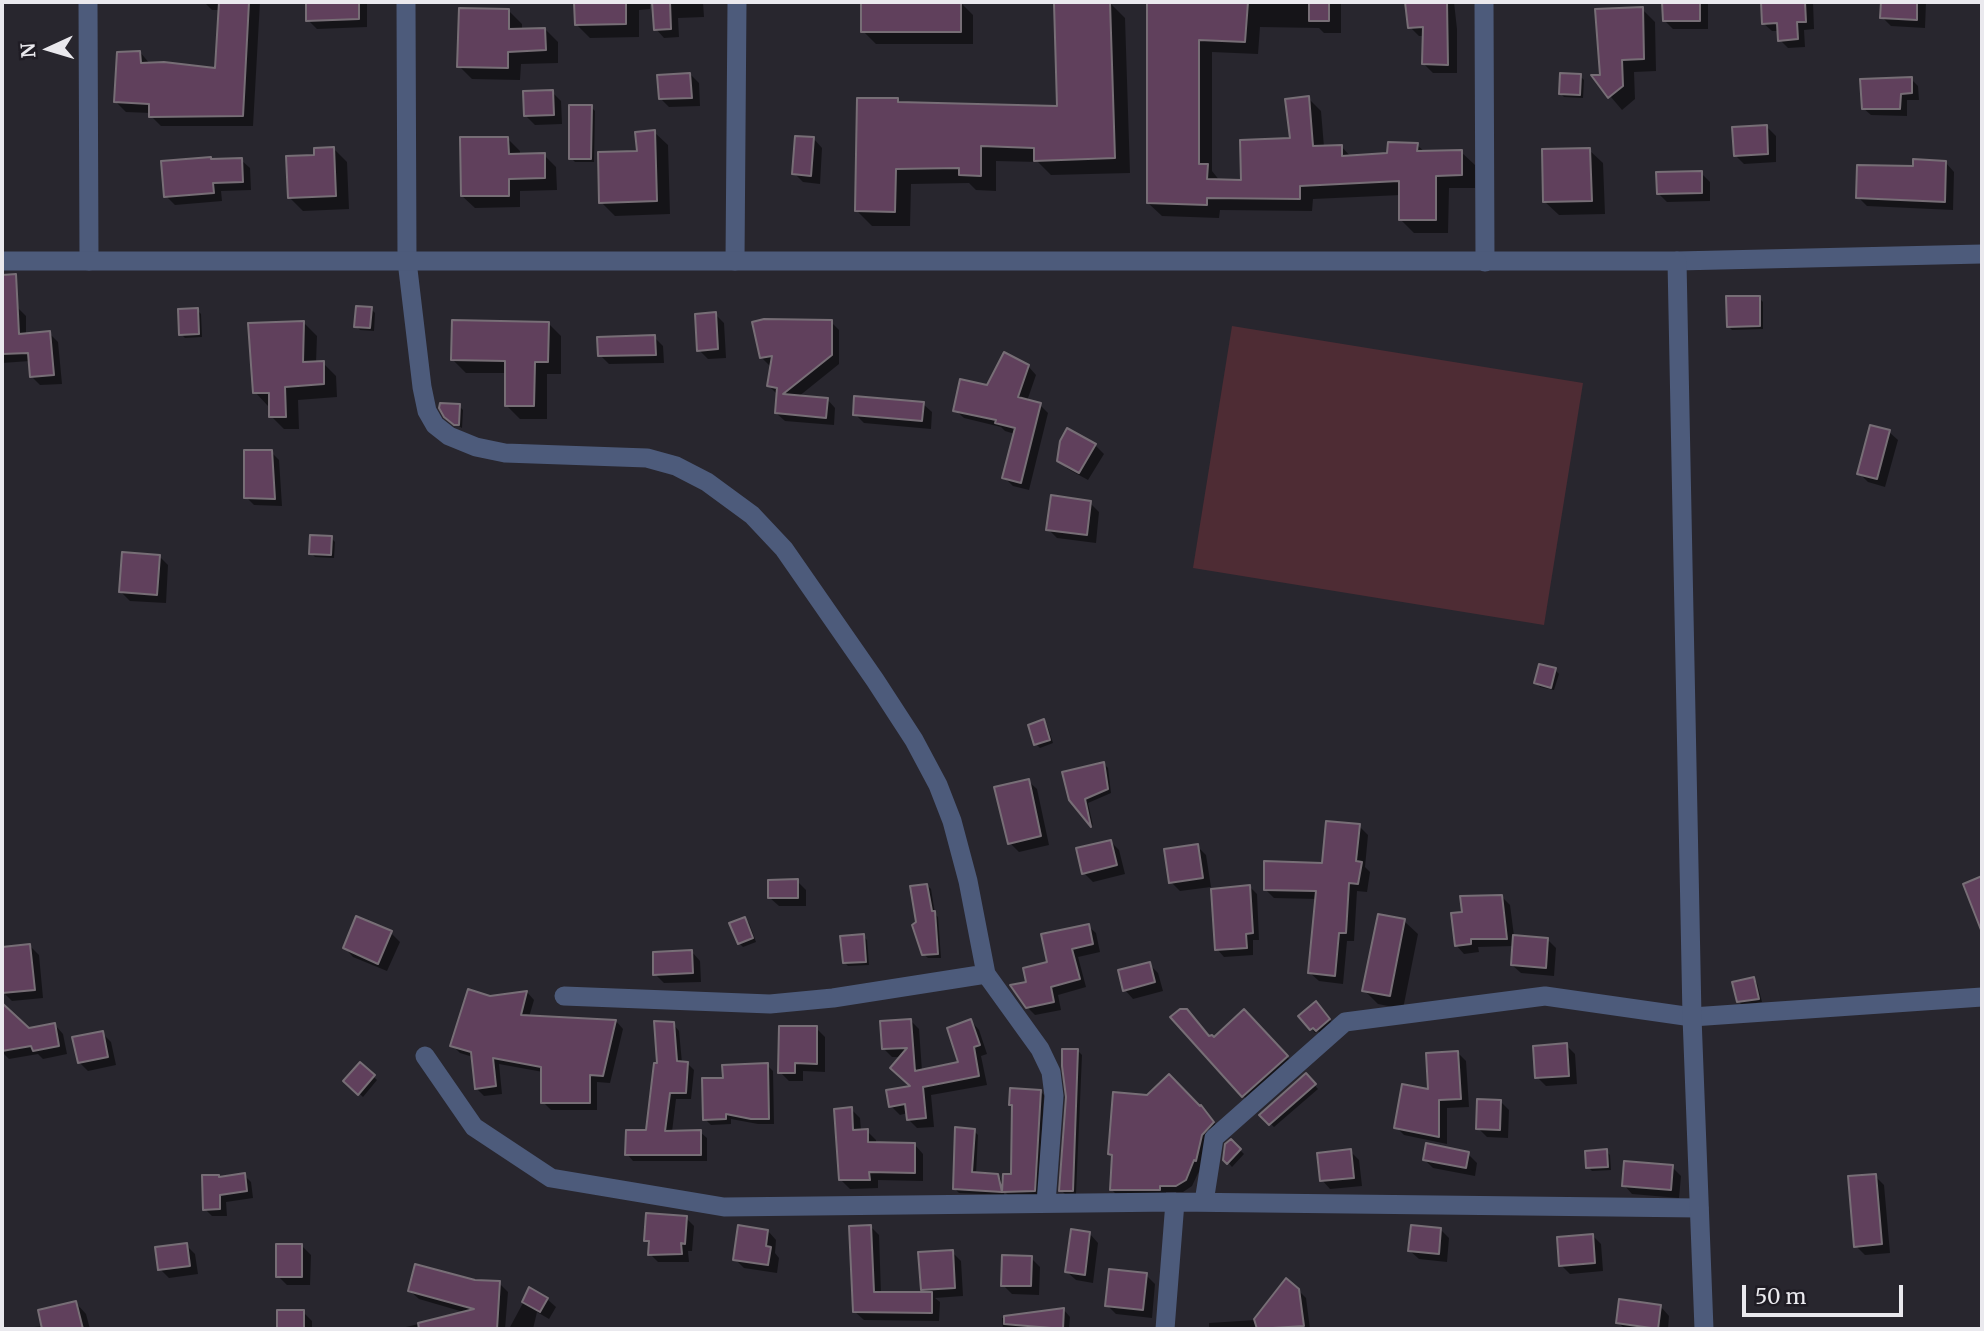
<!DOCTYPE html>
<style>
body{margin:0}
#map{position:relative;width:1984px;height:1331px;overflow:hidden;background:#28262e;font-family:Merriweather,serif}
canvas{display:block}
.frame{position:absolute;inset:0;border:4px solid #eae9ee;pointer-events:none}
.north{position:absolute;left:14px;top:14px;width:70px;height:70px;-webkit-text-stroke:5px #1f1c24;paint-order:stroke;rotate:266deg;font-size:19px;font-weight:700;line-height:28px;text-align:center;color:#eae9ee}
.north::after{content:'';display:block;margin:auto;width:24px;height:32px;background:#eae9ee;clip-path:polygon(50% 0,100% 100%,50% 72%,0 100%)}
.scale{position:absolute;left:1742px;top:1285px;width:161px;height:32px;box-sizing:border-box;border:4px solid #eae9ee;border-top:0;padding-left:9px;font-size:21px;line-height:24px;white-space:nowrap;color:#eae9ee;-webkit-text-stroke:5px #1f1c24;paint-order:stroke}
</style>
<div id="map">
<canvas width="1984" height="1331"></canvas>
<div class="frame"></div>
<div class="north">N</div>
<div class="scale">50 m</div>
</div>
<script>
const context = document.querySelector('canvas').getContext('2d');
context.lineJoin = 'round';
function fill(path, color) {
  context.fillStyle = color;
  context.fill(path, 'evenodd');
}
function strokePath(path, color, width, dash) {
  context.strokeStyle = color;
  context.lineWidth = width;
  context.lineCap = dash ? 'butt' : 'round';
  context.setLineDash(dash || []);
  context.stroke(path);
}
fill(new Path2D(`
 M1232 326 1583 383 1544 625 1193 568Z`), '#4e2c34');
fill(new Path2D(`
 M204 2H260L253 126H161L151 116V113L126 112 116 102 140 52 150 64 217 70 221 10H212Z
 M308 2H367V27L317 29 308 20Z
 M576 2H650V9L639 10V37L590 38 576 24Z
 M654 2H703L704 17 678 18 679 37 664 38 656 29Z
 M863 2H960L973 15V44H876L863 31Z
 M1206 2H1341V33H1324L1319 28 1260 27 1258 54 1212 52V171L1220 181H1243L1292 140 1308 98 1321 111 1324 147 1341 146 1351 157 1389 155 1417 145 1425 152H1461L1475 165V188H1449L1448 233H1414L1401 220V195L1313 199 1312 211 1220 210 1219 218 1162 216 1148 203Z
 M1407 2H1454L1457 29V73H1433L1424 64V36H1419L1410 27Z
 M1664 2H1708V29H1673L1664 20Z
 M1762 2H1813L1814 29 1804 30 1805 47 1788 48 1780 40 1779 31H1772L1763 23Z
 M1883 2H1926L1925 28 1891 26 1882 17Z
 M1110 3 1125 18 1130 173 1051 175 1038 162 996 161V191L976 190 969 183 911 184 910 226H872L856 210 897 100 901 104 1059 108Z
 M1642 9 1655 22 1656 71 1634 72 1635 99 1622 110 1594 77H1602Z
 M509 11 522 24V30L545 29 558 42V63L521 64 520 80 472 79 459 66Z
 M690 74 699 83 700 106 669 107 660 98Z
 M1580 76 1584 80 1583 98 1564 97 1560 93Z
 M1911 79 1918 86 1919 100H1907V116L1871 115 1863 108Z
 M552 92 561 101 562 124 535 125 526 116Z
 M591 107 595 111 594 162H575L571 158Z
 M1767 127 1776 136V162L1744 164 1735 155Z
 M654 132 668 145 670 214 615 216 601 202Z
 M508 139 520 151V155H544L556 167 557 190 520 191V207L475 208 462 196Z
 M814 139 822 148 820 184 803 182 794 173Z
 M334 149 347 162 349 209 303 211 289 197 316 156Z
 M1589 150 1603 163 1605 214 1559 215 1545 202Z
 M241 160 250 168 251 190 221 191 222 201 175 205 166 196 213 161Z
 M1946 163 1954 172 1953 210 1867 206 1858 197 1914 168Z
 M1701 173 1710 182V201L1667 202 1658 193Z
 M1759 298 1763 302V329L1732 330 1728 326Z
 M17 307 26 316V335L49 333 58 342 62 384 40 385 32 377 30 361 2 363V308Z
 M371 309 375 313 374 331 360 330 356 326Z
 M197 310 201 314 202 337 185 338 181 334Z
 M715 314 724 323 726 358 708 359 699 350Z
 M831 322 839 330V364L798 397 827 399 835 408 834 425 785 421 776 413 777 394 769 386 772 365 770 366 761 357Z
 M304 323 317 336 316 363H323L336 376 337 397 298 400 299 429H284L271 416V406H268L255 392Z
 M548 323 561 336V374H547V419H520L507 406V373H466L453 360Z
 M654 337 663 346 664 363 609 364 600 355Z
 M1028 366 1036 375 1027 401 1040 405 1048 413 1029 490 1013 486 1004 477 1015 434 1005 431 1001 427 964 418 955 410Z
 M923 404 932 412 931 429 864 423 855 414Z
 M459 406 463 410 462 428 451 421Z
 M1889 432 1898 440 1885 487 1868 482 1859 473Z
 M1095 445 1104 454 1088 480 1068 469 1058 460Z
 M271 452 279 460 282 506 254 505 246 497Z
 M1090 503 1099 512 1096 543 1057 538 1048 529Z
 M331 538 335 542 334 558 315 557 311 553Z
 M159 556 168 565 166 603 130 601 121 592Z
 M1555 670 1559 674 1554 690 1540 687 1536 683Z
 M1043 721 1047 725 1053 743 1040 748 1036 744Z
 M1104 764 1108 768 1111 793 1088 803 1093 826 1070 799Z
 M1028 781 1037 789 1049 845 1019 852 1010 843Z
 M1359 826 1368 835 1365 867 1370 872 1367 892 1357 891 1354 941H1347L1343 984 1319 981 1310 973 1317 899 1274 898 1265 889 1324 865Z
 M1110 841 1119 850 1125 874 1093 882 1084 873Z
 M1197 846 1206 855 1211 887 1180 891 1171 882Z
 M797 881 806 890V906H779L770 898Z
 M927 885 931 889 935 914 938 917 941 958H928L923 954 918 923Z
 M1250 887 1257 894 1259 940H1253V955L1224 957 1217 949Z
 M1502 897 1510 905 1514 936 1547 939 1556 948 1554 976 1521 973 1512 965 1514 946 1478 947 1479 952 1464 954 1456 945 1464 913Z
 M745 919 749 923 756 942 743 947 739 943Z
 M1404 921 1418 934 1403 1009 1378 1004 1364 990Z
 M1088 926 1096 933 1100 952 1078 957 1086 987 1058 995 1061 1010 1035 1015 1027 1007 1028 984Z
 M391 933 400 942 387 971 353 957 345 948Z
 M863 936 867 940 869 965 848 966 844 962Z
 M30 946 39 955 43 998 12 1001 3 992 2 949Z
 M692 952 700 961 701 982 664 983 655 974Z
 M1149 964 1158 973 1163 991 1133 999 1125 990Z
 M1753 979 1757 983 1762 1002 1742 1005 1738 1001Z
 M527 992 534 1000 529 1017 616 1021 623 1029 610 1083 597 1082V1110H551L543 1102V1072L499 1064 502 1094 484 1096 476 1088 473 1057 460 1053 452 1045 490 998Z
 M1319 1007 1333 1024 1321 1034 1318 1031 1315 1033 1301 1016Z
 M6 1009 29 1030 55 1025 63 1034 67 1054 43 1059 38 1054 9 1059 2 1052V1013Z
 M1244 1011 1291 1061 1247 1100 1172 1017 1214 1039Z
 M911 1021 919 1029 922 1071 961 1064 971 1021 979 1030 987 1054 981 1056 987 1085 931 1095 934 1127 917 1128 909 1120 908 1113 900 1115 891 1106 913 1088 902 1057H892L884 1049Z
 M673 1024 679 1031 682 1063H687L694 1070 691 1099H676L672 1132H700L707 1138V1161H633L627 1154 648 1131 659 1065Z
 M816 1028 825 1037V1072L803 1071V1081H789L780 1072Z
 M102 1033 111 1042 116 1065 88 1071 79 1062Z
 M1566 1045 1575 1054 1577 1084 1546 1086 1537 1077Z
 M1078 1051 1082 1055 1076 1194H1065L1061 1190 1068 1097Z
 M1458 1053 1466 1061 1469 1107 1447 1108V1144L1404 1135 1396 1127 1430 1092Z
 M361 1065 377 1080 363 1097 346 1081Z
 M767 1065 773 1071 774 1124H758L731 1119V1124L711 1125 705 1119 725 1080Z
 M1306 1076 1318 1089 1274 1127 1261 1115Z
 M1040 1091 1044 1095 1038 1195H1008L1004 1191V1195L959 1193 955 1189 974 1131 978 1135 976 1174 997 1175 1004 1182 1013 1176 1014 1108 1010 1104Z
 M1500 1101 1509 1110 1508 1138 1487 1137 1478 1128Z
 M851 1109 860 1118 861 1131H867L876 1140V1144L915 1145 923 1154V1181L878 1180V1188L850 1189 841 1180Z
 M1208 1114 1219 1129 1192 1186 1183 1192H1166V1196H1118L1112 1190 1113 1157 1110 1154Z
 M1231 1141 1244 1154 1232 1167 1225 1159Z
 M1350 1151 1359 1160 1362 1186 1330 1189 1322 1180Z
 M1606 1151 1610 1155 1611 1170 1592 1171 1588 1167Z
 M1468 1154 1477 1163 1475 1176 1433 1168 1424 1159Z
 M1672 1167 1681 1176 1679 1198 1632 1194 1624 1185Z
 M244 1175 251 1182 253 1198 226 1202 227 1216H212L205 1209 220 1178Z
 M1875 1176 1884 1185 1890 1253 1865 1255 1856 1246Z
 M686 1218 694 1226 692 1251H688L689 1262H658L650 1254 651 1245 645 1240Z
 M871 1227 879 1235 881 1294H927L923 1289 952 1252 961 1261 963 1296 935 1298 940 1302 939 1321 864 1320 855 1312Z
 M1440 1229 1449 1238 1447 1262 1419 1259 1410 1251Z
 M768 1231 776 1240 775 1253 779 1258 777 1273 744 1268 735 1259Z
 M1090 1234 1098 1243 1093 1283 1076 1280 1067 1272Z
 M1592 1235 1601 1244 1603 1271 1570 1274 1561 1265Z
 M186 1245 195 1254 198 1274 169 1278 160 1269Z
 M302 1246 311 1255 310 1285H287L278 1276Z
 M1031 1258 1040 1267 1039 1295 1012 1294 1003 1285Z
 M1146 1275 1155 1284 1152 1318 1116 1314 1107 1305Z
 M475 1282 499 1283 508 1292 505 1329H397L467 1313 419 1299 410 1291Z
 M530 1290 547 1299 556 1307 549 1319 537 1312 533 1329H509Z
 M1298 1290 1306 1298 1310 1329H1209V1323L1256 1320Z
 M76 1303 86 1314 90 1329H17L43 1326Z
 M1661 1307 1669 1316 1668 1329H1625L1618 1322Z
 M1064 1310 1070 1317 1069 1329H1003L1002 1318Z
 M303 1312 312 1321V1329H278Z`), '#0007');
const building = new Path2D(`
 M219 2H249L243 116 149 117V104L114 102 117 52 140 51 141 63 164 62 215 68Z
 M306 2H359V19L306 21Z
 M574 2H626V24L575 25Z
 M652 2H670L671 29 654 30Z
 M861 2H961V32H861Z
 M1110 2 1115 158 1034 161V148L981 146V176L959 175V168L896 169 895 212 855 211 857 98H898V102L1057 106 1054 3Z
 M1147 2H1248L1245 42 1199 40V164H1208L1207 179 1241 180 1240 140 1290 138 1285 99 1309 96 1313 146 1342 145V156L1387 153 1388 142 1418 143 1417 151 1462 150V175L1436 176V220H1399V181L1300 186V199L1207 198V205L1147 203Z
 M1309 2H1329V21H1309Z
 M1405 2H1447L1448 65 1422 64 1423 27 1408 28Z
 M1662 2H1700V21H1663Z
 M1761 2H1805L1806 22H1797L1798 39 1778 41 1777 23 1762 24Z
 M1881 2H1917V20L1880 18Z
 M1643 7 1644 59 1622 60 1623 86 1608 98 1591 75H1600L1595 9Z
 M459 8 509 9V29L545 28 546 50 508 52V68L457 67Z
 M690 73 692 98 659 99 657 75Z
 M1560 73 1581 74 1580 95 1559 94Z
 M1912 77V93L1901 94 1900 109H1862L1860 79Z
 M553 90 554 115 524 116 523 91Z
 M569 105H592L591 159H569Z
 M1767 125 1768 154 1734 156 1732 127Z
 M655 130 657 201 599 203 598 152 637 151 635 132Z
 M795 136 814 137 811 176 792 174Z
 M460 137H508L509 154 545 153V178L509 179V196H461Z
 M334 147 336 196 288 198 286 156 314 155V148Z
 M1590 148 1592 201 1543 202 1542 149Z
 M211 157V159L242 158 243 182 213 183 214 193 164 197 161 161Z
 M1913 159 1946 161 1945 202 1856 198 1857 165 1913 166Z
 M1702 171V193L1657 194 1656 172Z
 M16 274 19 334 50 331 54 375 30 377 28 353 2 354V275Z
 M1726 296H1760V326L1727 327Z
 M356 306 372 307 370 328 354 327Z
 M198 308 199 334 179 335 178 309Z
 M716 312 718 349 697 351 695 314Z
 M764 319 832 320V355L783 394 828 398 826 418 775 413 777 388 767 386 772 356 760 358 752 322Z
 M452 320 549 322 548 362H535L534 406H505V361L451 360Z
 M304 321 303 362 324 361V384L285 387 286 417H269V393H253L248 323Z
 M655 335 656 355 598 356 597 337Z
 M1004 352 1029 365 1018 397 1041 403 1021 483 1002 478 1015 428 995 423 996 420 953 411 960 379 987 385Z
 M854 396 924 402 922 421 853 415Z
 M440 403 460 404 459 425H454L444 417 439 408Z
 M1870 425 1890 430 1877 479 1857 474Z
 M1067 428 1096 444 1079 473 1057 461 1060 441Z
 M244 450H272L275 499 244 498Z
 M1051 495 1091 501 1087 535 1046 530Z
 M310 535 332 536 331 555 309 554Z
 M122 552 160 555 157 595 119 592Z
 M1539 664 1556 668 1551 688 1534 683Z
 M1044 719 1050 740 1034 745 1028 725Z
 M1104 762 1108 789 1085 799 1091 827 1069 800 1062 772Z
 M1029 779 1041 836 1008 844 994 787Z
 M1326 821 1360 824 1356 861 1362 862 1358 884 1349 883 1346 933H1339L1335 976 1308 973 1316 891 1264 890V861L1322 863Z
 M1111 840 1117 865 1082 874 1076 848Z
 M1198 844 1203 878 1169 883 1164 849Z
 M1982 876V930H1981L1963 884Z
 M798 879V898H768V880Z
 M927 884 932 911H935L938 954 922 955 912 925 916 922 910 886Z
 M1250 885 1253 933 1246 934 1247 948 1215 950 1211 889Z
 M1502 895 1507 939H1471V944L1455 946 1451 913 1462 912 1460 896Z
 M1378 914 1405 919 1390 996 1362 991Z
 M356 916 392 931 378 964 343 948Z
 M745 917 753 938 738 944 729 923Z
 M1089 924 1093 944 1072 949 1080 979 1051 987 1054 1002 1026 1008 1010 985 1026 982 1023 968 1047 962 1041 934Z
 M864 934 866 962 843 963 840 936Z
 M1513 935 1548 938 1546 968 1511 965Z
 M30 944 35 990 2 993V947Z
 M692 950 693 973 653 975V952Z
 M1150 962 1155 982 1123 991 1118 970Z
 M1754 977 1759 999 1737 1002 1732 982Z
 M468 989 490 996 527 991 521 1015 616 1020 603 1076 590 1075V1103H541V1067L493 1058 496 1086 475 1089 471 1052 450 1046Z
 M1316 1001 1330 1019 1316 1031 1313 1028 1310 1030 1298 1016Z
 M2 1003 29 1028 55 1023 59 1046 33 1051 31 1046 2 1051Z
 M1180 1009H1187L1209 1036 1212 1035 1214 1037 1244 1009 1288 1056 1242 1097 1170 1017Z
 M911 1019 915 1071 958 1062 947 1028 971 1019 980 1045 974 1047 979 1076 923 1087 926 1118 907 1120 905 1104 889 1107 886 1090 910 1086 890 1068 907 1048 882 1049 880 1021Z
 M654 1021 674 1022 677 1061 688 1062 686 1093H670L665 1131 701 1130V1155H625L626 1130H646L654 1063H657Z
 M779 1026H817V1064L795 1063V1073H778Z
 M103 1031 108 1057 78 1063 72 1037Z
 M1567 1043 1569 1076 1535 1078 1533 1046Z
 M1062 1049H1078L1073 1191H1059L1066 1097 1062 1066Z
 M1458 1051 1461 1099 1439 1100V1137L1394 1128 1402 1084 1428 1089 1426 1053Z
 M360 1062 375 1075 358 1095 343 1081Z
 M768 1063 769 1119H751L726 1114V1119L703 1120 702 1078H723L722 1065Z
 M1306 1073 1316 1084 1269 1125 1259 1115Z
 M1169 1074 1200 1106 1201 1105 1214 1122 1202 1135 1196 1161 1194 1160 1186 1180 1176 1186H1160V1190H1110L1112 1155 1108 1154 1109 1142 1113 1092 1147 1095Z
 M1010 1088 1041 1090 1035 1191 1002 1192 1003 1174H1011L1012 1105H1009Z
 M1477 1099 1501 1100 1500 1130 1476 1129Z
 M852 1107 853 1130 868 1129V1142L915 1143V1173L869 1172 870 1180H839L834 1109Z
 M955 1127 975 1129 972 1172 998 1174 1002 1192 953 1189Z
 M1231 1139 1241 1149 1227 1164 1223 1160 1225 1144Z
 M1426 1143 1469 1152 1466 1168 1423 1160Z
 M1351 1149 1354 1178 1320 1181 1317 1153Z
 M1607 1149 1608 1167 1586 1168 1585 1151Z
 M1624 1161 1673 1165 1671 1190 1622 1186Z
 M245 1173 247 1191 220 1195V1209L203 1210 202 1175H219V1177Z
 M1876 1174 1882 1244 1854 1247 1848 1176Z
 M646 1213 687 1216 685 1244 681 1243 682 1254 648 1255 649 1241H644Z
 M738 1225 768 1230 766 1246 771 1247 768 1265 733 1260Z
 M871 1225 874 1292H932V1313L853 1312 849 1226Z
 M1411 1225 1441 1228 1439 1254 1408 1251Z
 M1071 1229 1090 1232 1085 1275 1065 1272Z
 M1593 1234 1595 1263 1559 1266 1557 1237Z
 M187 1243 190 1266 158 1270 155 1247Z
 M276 1244H302V1277H276Z
 M953 1250 955 1288 921 1290 918 1252Z
 M1002 1255 1032 1256 1031 1286H1001Z
 M415 1264 475 1280 500 1281 497 1329H419L418 1323 474 1309 408 1291Z
 M1109 1269 1147 1273 1143 1310 1105 1306Z
 M1286 1278 1299 1289 1304 1326 1257 1329 1254 1319Z
 M529 1287 548 1298 540 1312 522 1302Z
 M1619 1299 1661 1305 1658 1329 1616 1323Z
 M76 1301 83 1329H42L38 1310Z
 M1064 1308 1063 1329 1004 1324V1316Z
 M277 1310H304V1329H277Z`);
fill(building, '#60405c');
strokePath(building, '#776e76', 2);
strokePath(new Path2D(`
 M88 2 89 261
 M406 2 407 261 422 387 427 411 435 425 449 436 476 447 505 453 647 458 676 466 707 482 752 515 784 549 875 680 914 740 938 785 952 821 968 881 986 974 1040 1049 1051 1072 1054 1096 1046 1203
 M1484 2 1485 262
 M735 261 737 2
 M1677 261 1982 254
 M564 996 770 1004 833 998 986 974
 M425 1056 474 1127 551 1178 724 1207 1175 1202 1699 1208
 M1204 1202 1214 1138 1345 1022 1545 996 1692 1017 1982 997
 M1165 1329 1175 1202`), '#4d5b7b', 19);
strokePath(new Path2D(`
 M2 261H1677L1692 1017 1704 1329`), '#4d5b7b', 19);
</script>
